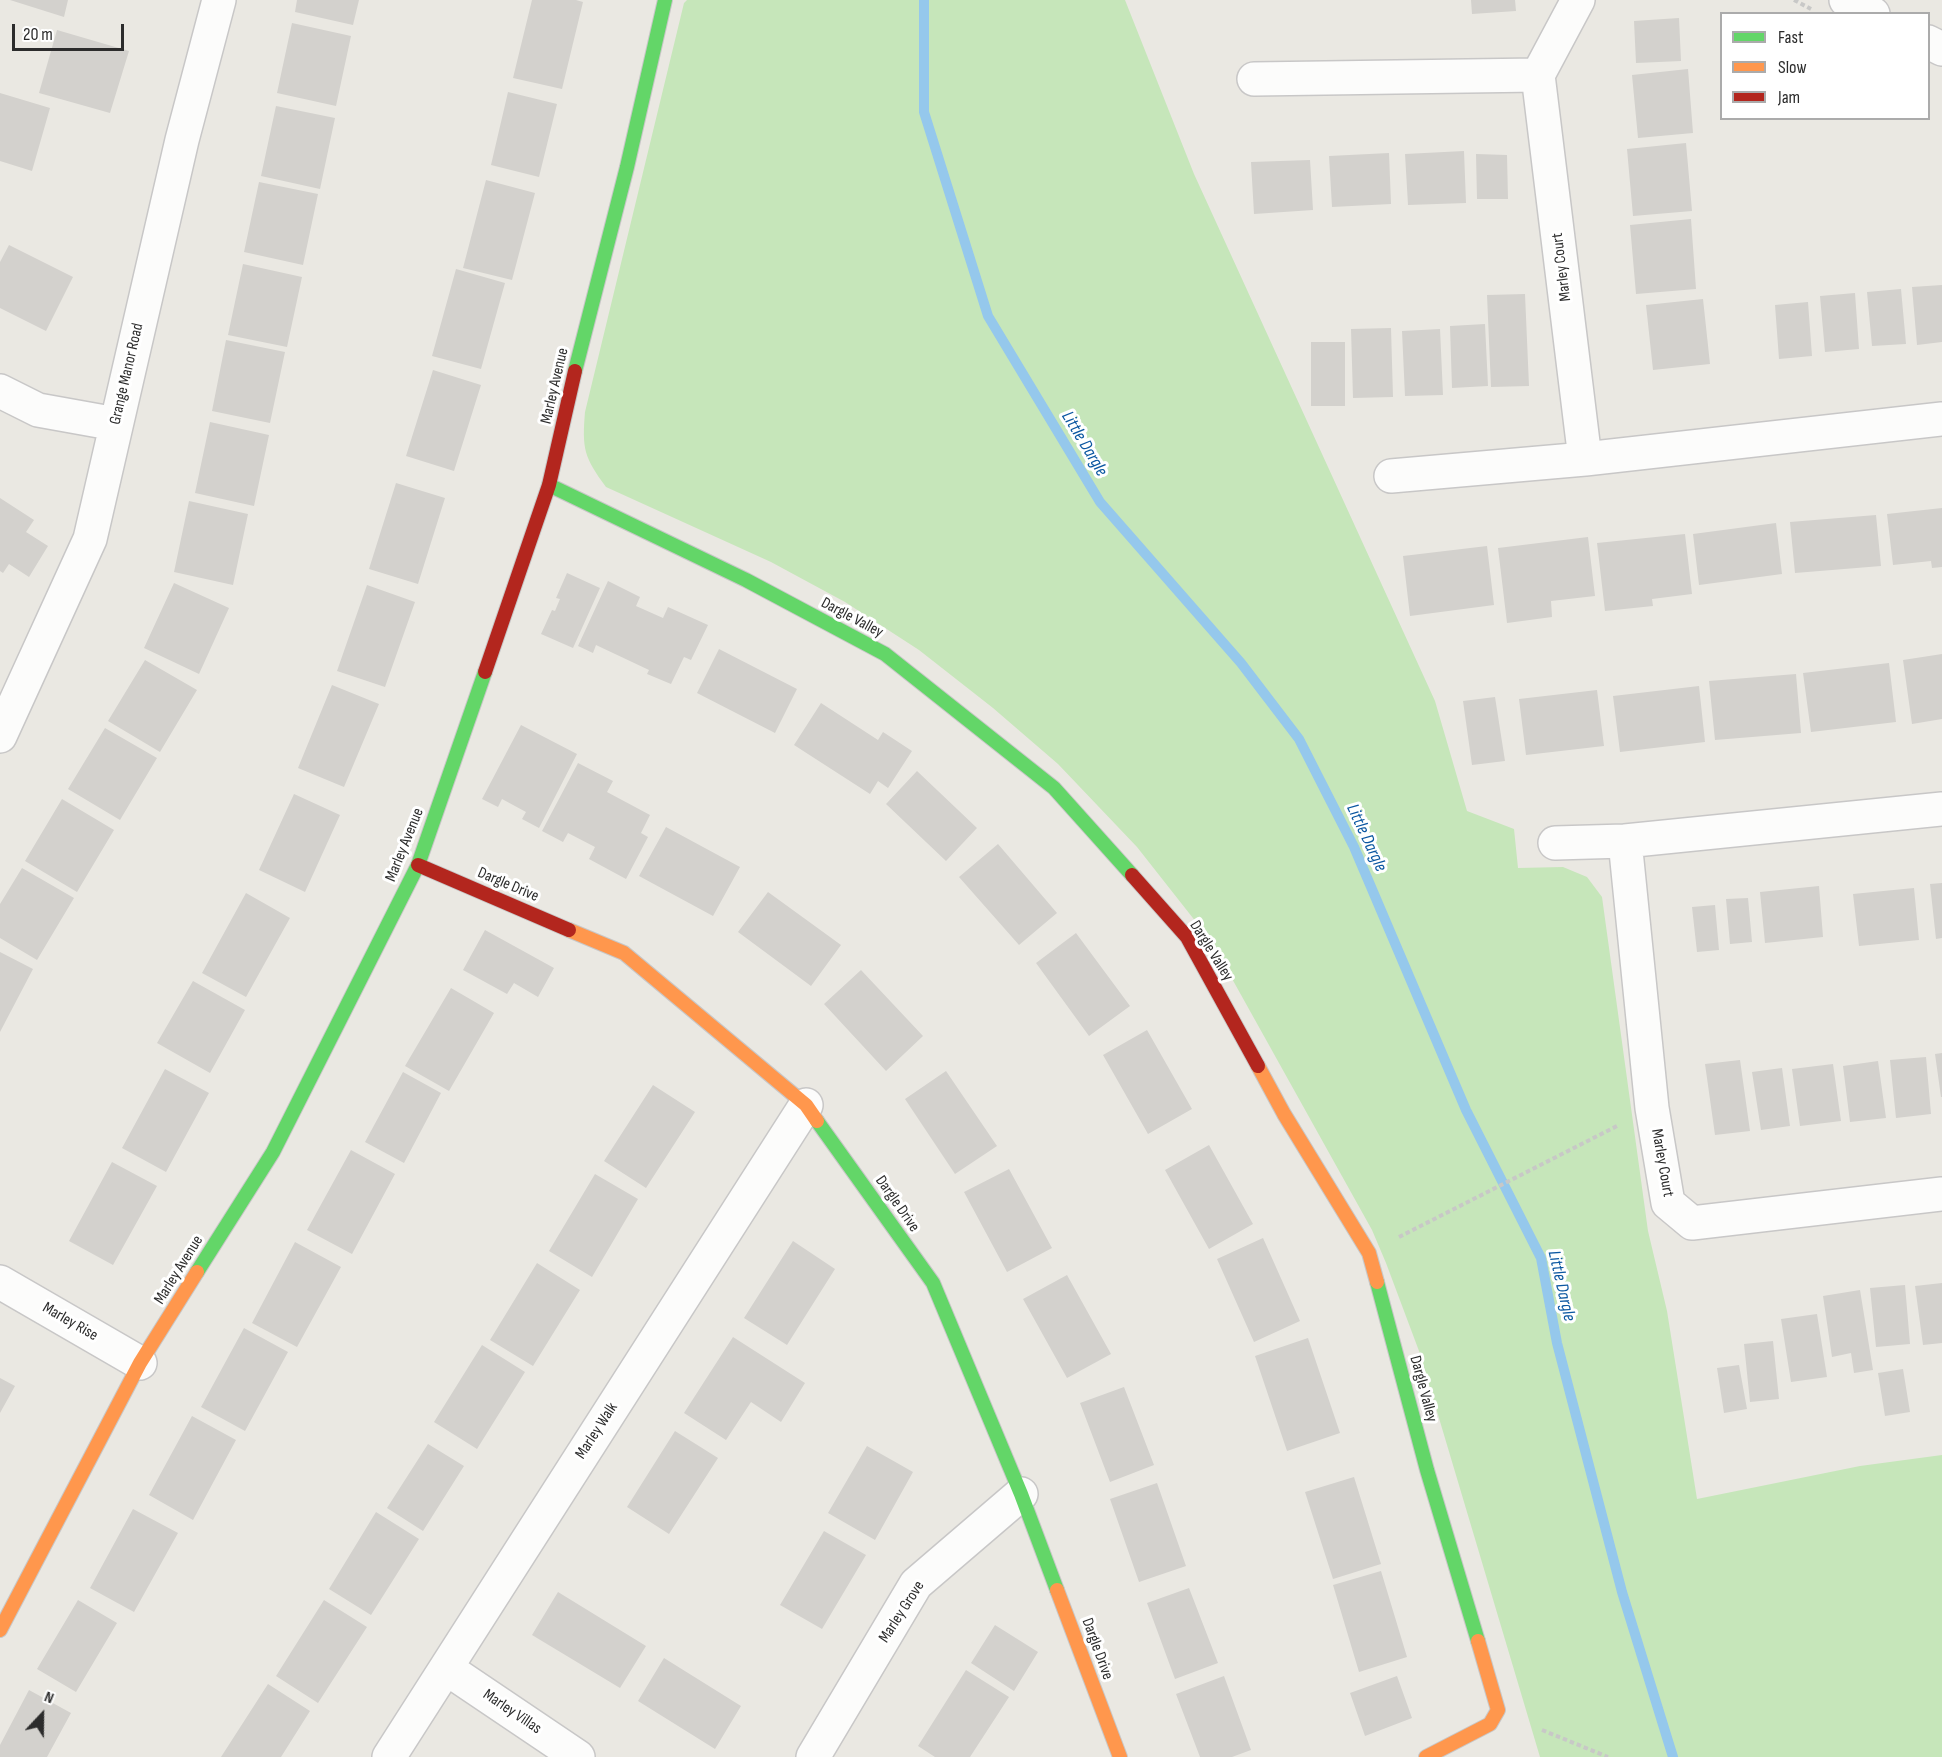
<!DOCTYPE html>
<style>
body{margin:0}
#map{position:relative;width:1942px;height:1757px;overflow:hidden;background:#eae8e2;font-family:"Sofia Sans Condensed",sans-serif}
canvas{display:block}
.legend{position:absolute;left:1720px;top:12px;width:210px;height:108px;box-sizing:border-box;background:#fff;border:2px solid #ababab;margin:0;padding:8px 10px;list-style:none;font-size:18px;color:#2c2c2c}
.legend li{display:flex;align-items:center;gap:12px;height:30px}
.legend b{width:30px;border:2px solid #ababab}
.north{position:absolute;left:12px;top:1685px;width:60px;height:60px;-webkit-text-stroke:4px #fff;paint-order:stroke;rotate:22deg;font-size:16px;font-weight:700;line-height:24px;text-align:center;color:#2c2c2c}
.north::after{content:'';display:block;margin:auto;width:21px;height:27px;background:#2c2c2c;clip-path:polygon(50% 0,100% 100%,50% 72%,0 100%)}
.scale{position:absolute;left:12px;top:24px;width:112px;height:27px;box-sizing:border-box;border:3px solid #2c2c2c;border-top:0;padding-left:8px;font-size:18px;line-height:21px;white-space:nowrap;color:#2c2c2c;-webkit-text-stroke:4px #fff;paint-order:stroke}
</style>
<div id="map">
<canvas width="1942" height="1757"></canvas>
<ul class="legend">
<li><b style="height:8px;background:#63d668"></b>Fast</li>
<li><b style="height:8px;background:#ff974d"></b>Slow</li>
<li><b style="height:8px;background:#b3261e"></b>Jam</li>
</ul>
<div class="north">N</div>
<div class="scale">20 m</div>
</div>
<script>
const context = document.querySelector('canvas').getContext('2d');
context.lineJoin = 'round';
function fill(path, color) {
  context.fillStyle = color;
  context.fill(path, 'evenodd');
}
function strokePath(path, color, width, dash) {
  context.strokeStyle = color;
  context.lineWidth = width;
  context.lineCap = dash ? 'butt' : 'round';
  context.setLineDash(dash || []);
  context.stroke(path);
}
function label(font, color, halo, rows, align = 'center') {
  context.font = font + ' "Sofia Sans Condensed",sans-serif';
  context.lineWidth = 6;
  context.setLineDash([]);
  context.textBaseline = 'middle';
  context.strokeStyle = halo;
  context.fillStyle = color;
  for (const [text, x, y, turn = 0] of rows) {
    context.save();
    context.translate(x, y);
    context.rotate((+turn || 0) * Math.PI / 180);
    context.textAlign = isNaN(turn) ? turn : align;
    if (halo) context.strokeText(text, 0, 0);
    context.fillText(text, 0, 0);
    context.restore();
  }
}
fill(new Path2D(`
 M687 0H1125L1194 174 1435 701 1467 811 1514 829 1518 868 1563 867 1587 877 1602 897 1648 1231 1667 1311 1697 1499 1860 1466 1942 1455V1757H1540L1419 1351 1386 1263 1372 1230 1211 941 1137 847 1058 764 993 708 919 650 845 602 771 562 606 487C584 457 582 449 585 412L684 3Z`), '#c6e6ba');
strokePath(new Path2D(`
 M924 0V112L988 316 1100 502 1241 663 1299 739 1354 847 1466 1110 1541 1258 1557 1343 1622 1592 1673 1757`), '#95c8ec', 10);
fill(new Path2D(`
 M10 0H68L64 17Z
 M297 0H359L353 25 295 12Z
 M532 0H576L583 2 562 89 513 78Z
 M1471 0H1515L1516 11 1472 14Z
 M1679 18 1681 61 1636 63 1634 21Z
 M292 23 351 36 336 106 277 93Z
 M57 30 129 51 110 113 39 93Z
 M1688 69 1693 133 1638 138 1632 75Z
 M508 92 557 104 539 177 491 165Z
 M0 93 50 108 32 171 0 161Z
 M276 106 335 118 320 189 261 176Z
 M1686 143 1692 211 1633 216 1627 149Z
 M1464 151 1466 203 1408 205 1405 154Z
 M1389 153 1391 204 1332 207 1329 156Z
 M1476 154 1507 155 1508 199H1477Z
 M1310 160 1313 210 1254 214 1251 162Z
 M486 180 535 193 512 280 463 268Z
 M259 182 318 194 303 265 244 252Z
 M1691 219 1696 289 1636 294 1630 225Z
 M9 245 73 277 46 331 0 308V262Z
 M243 264 302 277 287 347 228 335Z
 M456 269 505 283 481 369 432 356Z
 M1942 285V342L1917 345 1912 287Z
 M1901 289 1906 344 1872 346 1867 292Z
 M1855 293 1859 349 1825 352 1820 296Z
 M1525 294 1529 386 1491 387 1487 295Z
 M1703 299 1710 364 1653 370 1646 305Z
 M1808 302 1812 356 1779 359 1775 305Z
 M1485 324 1488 386 1452 388 1450 326Z
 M1391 328 1393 397 1353 398 1351 329Z
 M1440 329 1443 395 1405 396 1402 331Z
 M226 340 285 352 270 423 212 411Z
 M1311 342H1345V406H1311Z
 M433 370 481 385 454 471 406 456Z
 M210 422 269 435 254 506 195 493Z
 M396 483 445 498 418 584 369 569Z
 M0 498 34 520 26 532 48 546 29 577 9 564 3 573 0 571Z
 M189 501 248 514 233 585 174 572Z
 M1942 508V567L1932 568 1931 561 1893 565 1887 514Z
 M1876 515 1881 566 1795 573 1790 522Z
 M1776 523 1782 574 1699 585 1693 534Z
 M1685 534 1692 594 1652 599 1653 606 1605 611 1597 543Z
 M1588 537 1595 596 1551 601 1552 617 1507 623 1498 548Z
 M1487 546 1494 605 1410 616 1403 556Z
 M567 573 600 588 573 648 541 634 552 610 555 611 560 599 556 598Z
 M608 581 640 597 636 606 663 618 668 607 708 625 691 660 684 657 671 684 647 674 649 670 596 645 593 653 578 646Z
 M174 583 229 608 199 674 144 648Z
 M367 585 415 602 385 687 337 671Z
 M719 649 797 689 775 733 697 693Z
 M1942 654V719L1912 724 1903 660Z
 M145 660 197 690 160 752 108 721Z
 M1889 663 1896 722 1811 732 1803 673Z
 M1796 674 1801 733 1715 740 1709 681Z
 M332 685 379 704 344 787 298 768Z
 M1699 686 1705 742 1620 752 1613 696Z
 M1597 690 1604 746 1526 755 1519 699Z
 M1495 697 1505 761 1472 765 1463 701Z
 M821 703 878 740 883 732 912 751 888 788 878 781 870 794 794 745Z
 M521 725 577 754 539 828 522 819 526 812 502 799 498 807 482 799Z
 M105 728 157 758 120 820 68 789Z
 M578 763 613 781 607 792 650 815 641 833 648 837 626 879 589 859 595 847 568 833 563 842 542 831Z
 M917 771 977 828 946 861 886 804Z
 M294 794 340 815 305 892 259 870Z
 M62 799 114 830 77 892 25 861Z
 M666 827 740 867 713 916 639 876Z
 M998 844 1057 913 1019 945 959 877Z
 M22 868 74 898 37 960 0 938V904Z
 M1942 883V938L1936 939 1930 884Z
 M1819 886 1823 937 1765 943 1760 892Z
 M1914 888 1919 940 1859 946 1853 894Z
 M768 892 841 945 811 986 738 932Z
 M246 893 290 918 246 997 202 973Z
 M1748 898 1752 942 1730 944 1726 899Z
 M1715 905 1719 950 1697 952 1692 907Z
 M485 930 554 968 538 997 514 983 507 994 463 970Z
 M1076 933 1130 1006 1089 1036 1036 963Z
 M0 952 33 969 0 1032Z
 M861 970 923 1036 886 1071 824 1004Z
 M193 981 245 1010 210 1073 157 1043Z
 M451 988 494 1013 449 1091 405 1066Z
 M1147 1030 1192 1109 1148 1134 1103 1055Z
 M1942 1053V1097H1941L1935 1054Z
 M1926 1057 1931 1114 1896 1118 1890 1060Z
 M1740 1060 1750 1131 1715 1135 1705 1064Z
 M1878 1061 1886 1118 1850 1122 1843 1066Z
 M1833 1064 1841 1121 1800 1126 1792 1069Z
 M1782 1068 1790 1126 1761 1130 1752 1072Z
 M165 1069 209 1093 166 1172 122 1148Z
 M946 1071 997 1146 955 1174 905 1099Z
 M403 1072 441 1093 404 1163 365 1142Z
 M653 1085 695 1112 646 1188 604 1161Z
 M1209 1145 1253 1224 1209 1249 1165 1170Z
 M351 1150 395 1174 352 1254 307 1230Z
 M112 1162 157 1186 113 1265 69 1241Z
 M1009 1169 1052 1248 1007 1272 964 1192Z
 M595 1174 638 1199 592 1277 549 1251Z
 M1263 1238 1300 1321 1254 1342 1217 1259Z
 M793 1241 835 1269 787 1345 744 1318Z
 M295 1242 341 1267 297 1347 252 1323Z
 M537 1263 580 1290 533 1366 490 1340Z
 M1067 1275 1111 1354 1067 1378 1023 1299Z
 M1942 1283V1343L1923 1345 1915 1286Z
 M1905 1285 1910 1344 1876 1347 1870 1288Z
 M1860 1290 1873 1370 1854 1373 1851 1353 1832 1357 1823 1296Z
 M1817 1314 1827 1377 1791 1382 1781 1319Z
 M244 1328 288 1352 245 1431 201 1407Z
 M733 1337 805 1383 781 1422 751 1402 726 1440 684 1413Z
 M1308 1338 1340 1433 1287 1451 1255 1356Z
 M1773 1341 1779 1399 1750 1402 1744 1344Z
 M482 1345 525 1372 477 1449 434 1422Z
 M1739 1365 1747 1409 1724 1413 1717 1368Z
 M1903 1369 1910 1412 1885 1416 1878 1373Z
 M0 1378 15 1386 0 1413Z
 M1124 1387 1154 1465 1110 1482 1080 1403Z
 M192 1416 236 1440 193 1520 149 1495Z
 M675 1431 718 1458 669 1534 627 1507Z
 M428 1444 464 1466 423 1531 387 1508Z
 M867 1446 913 1472 875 1540 828 1513Z
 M1354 1477 1381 1564 1333 1579 1305 1492Z
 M1157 1483 1186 1566 1139 1582 1110 1499Z
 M133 1509 178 1533 134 1612 90 1588Z
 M376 1512 419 1539 371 1615 329 1589Z
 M824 1531 866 1555 822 1629 780 1605Z
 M1381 1571 1407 1657 1359 1672 1333 1585Z
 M1189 1588 1218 1663 1175 1679 1147 1603Z
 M558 1592 646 1646 620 1688 532 1635Z
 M78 1600 117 1623 76 1692 37 1669Z
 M324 1600 367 1627 318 1703 276 1676Z
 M995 1625 1038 1652 1014 1691 971 1663Z
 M664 1658 741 1706 715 1749 638 1701Z
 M966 1670 1009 1697 970 1757H935L918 1746Z
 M1224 1676 1251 1750 1232 1757H1200L1176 1694Z
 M1397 1676 1412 1718 1365 1736 1350 1693Z
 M268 1684 310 1711 281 1757H221Z
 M29 1690 71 1713 47 1757H0V1745Z`), '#d3d1cd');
const street = new Path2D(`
 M1578 0 1538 75 1585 459
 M1846 0 1873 14
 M1928 42 1942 49
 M1254 79 1538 75
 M0 391 38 410 116 424
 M1391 476 1585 459 1942 419
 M0 736 90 539 182 140 219 0
 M1625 841 1652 1108 1668 1203 1692 1223 1942 1194
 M1555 843 1625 841 1942 809
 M0 1282 140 1363
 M446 1668 578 1757
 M389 1757 806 1105
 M813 1757 916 1584 1021 1494`);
const fast = new Path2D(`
 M575 371 627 167 665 0
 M549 485 746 580 885 654 1054 788 1132 875
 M817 1121 933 1283 1021 1494 1057 1590
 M197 1272 273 1152 418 865 485 672
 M1377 1282 1427 1470 1478 1641`);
const slow = new Path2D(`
 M569 930 624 953 806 1105 817 1121
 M1258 1066 1284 1114 1369 1253 1377 1282
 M1057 1590 1120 1757
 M0 1630 140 1363 197 1272
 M1426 1757 1490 1724 1498 1710 1478 1641`);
const jam = new Path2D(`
 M485 672 549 485 575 371
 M418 865 569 930
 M1132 875 1187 937 1258 1066`);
strokePath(street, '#c8c7c7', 36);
strokePath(fast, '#c8c7c7', 16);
strokePath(slow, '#c8c7c7', 16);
strokePath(jam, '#c8c7c7', 16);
strokePath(new Path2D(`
 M1794 0 1811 9
 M1399 1237 1619 1125
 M1542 1730 1608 1757`), '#c8c8c7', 4, [4.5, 3]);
strokePath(street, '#fcfcfb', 33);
strokePath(fast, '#63d668', 14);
strokePath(slow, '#ff974d', 14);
strokePath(jam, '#b3261e', 14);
label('16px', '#2c2c2c', '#fff', [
 ["Marley Court",1562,267,-97],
 ["Grange Manor Road",127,374,-77],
 ["Marley Avenue",555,386,-77],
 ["Dargle Valley",852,618,28],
 ["Marley Avenue",405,845,-68],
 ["Dargle Drive",508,885,23],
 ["Dargle Valley",1211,951,58],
 ["Marley Court",1662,1163,80],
 ["Dargle Drive",897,1204,55],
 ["Marley Avenue",179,1270,-58],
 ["Marley Rise",70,1322,30],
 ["Dargle Valley",1423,1389,75],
 ["Marley Walk",597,1431,-57],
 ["Marley Grove",902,1612,-57],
 ["Dargle Drive",1097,1649,70],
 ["Marley Villas",512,1712,34]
]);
label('italic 18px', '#0b57a1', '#fff', [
 ["Little Dargle",1084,444,59],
 ["Little Dargle",1366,838,65],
 ["Little Dargle",1561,1286,77]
]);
</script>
